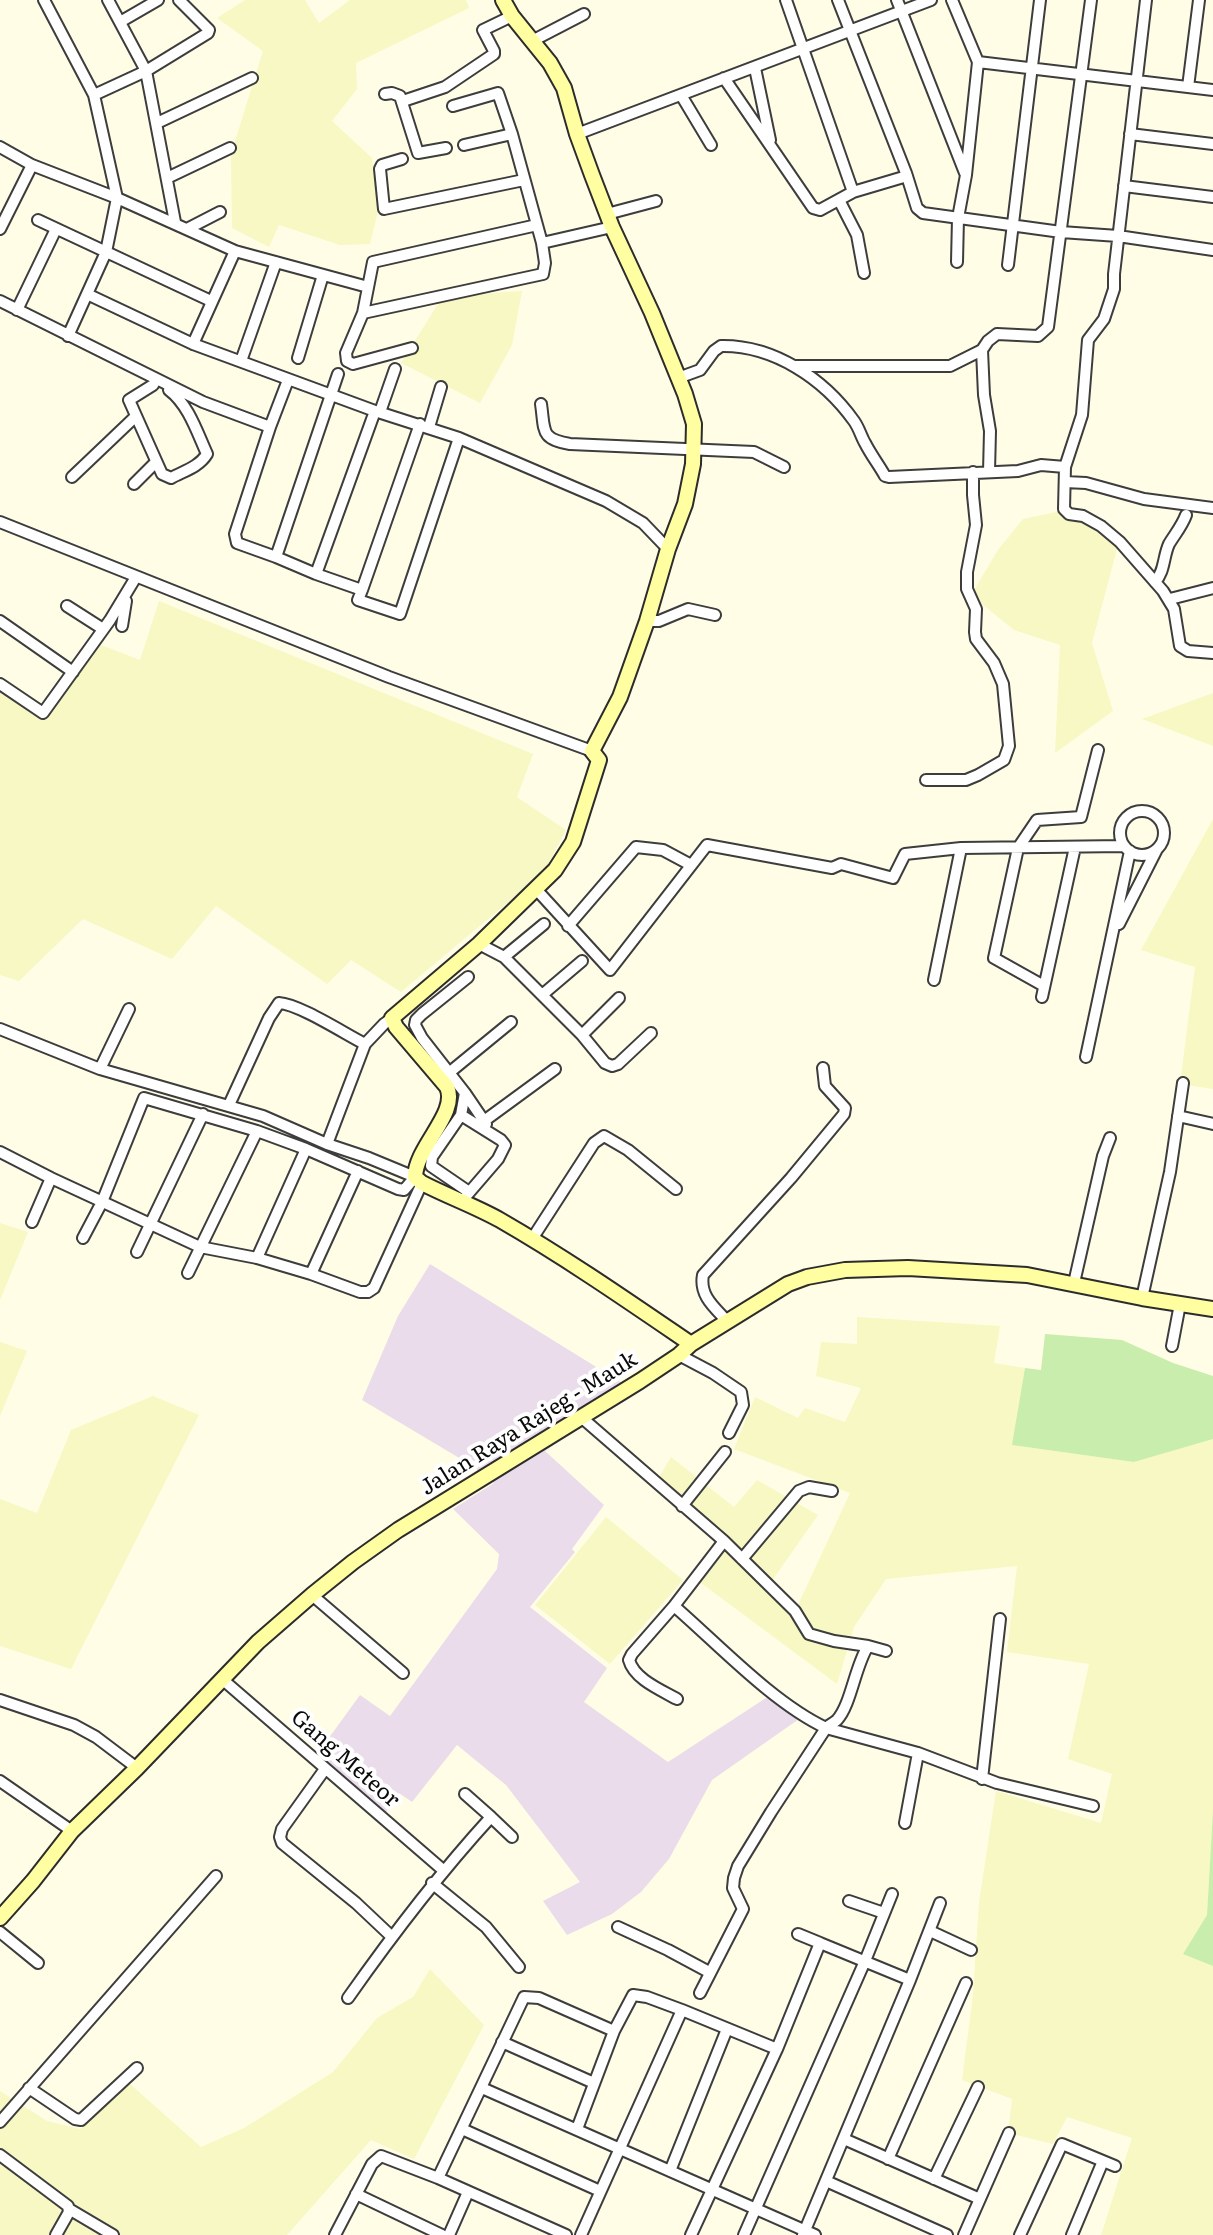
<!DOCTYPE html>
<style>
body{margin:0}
canvas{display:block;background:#fffde6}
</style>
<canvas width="1213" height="2235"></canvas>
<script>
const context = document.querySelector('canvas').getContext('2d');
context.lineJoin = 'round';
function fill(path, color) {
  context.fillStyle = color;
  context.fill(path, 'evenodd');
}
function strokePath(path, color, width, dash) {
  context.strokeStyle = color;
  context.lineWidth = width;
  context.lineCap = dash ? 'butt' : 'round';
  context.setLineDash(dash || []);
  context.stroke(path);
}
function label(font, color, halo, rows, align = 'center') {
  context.font = font + ' Literata,serif';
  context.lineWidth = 8;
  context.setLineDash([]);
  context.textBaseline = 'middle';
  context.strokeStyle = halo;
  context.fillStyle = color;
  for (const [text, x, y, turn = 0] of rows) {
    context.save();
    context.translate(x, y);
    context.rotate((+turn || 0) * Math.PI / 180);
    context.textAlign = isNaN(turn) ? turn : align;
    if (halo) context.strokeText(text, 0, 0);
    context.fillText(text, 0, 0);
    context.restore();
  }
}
fill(new Path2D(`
 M430 1264 635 1391 545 1451 604 1505 572 1549 575 1552 530 1607 607 1668 584 1702 668 1762 772 1694 799 1719 712 1780 669 1859 641 1892 612 1914 567 1935 543 1901 580 1882 506 1785 457 1745 412 1802 399 1793 385 1814 315 1757 360 1695 390 1716 497 1569 499 1554 453 1509 494 1483 471 1465 362 1400 398 1316Z`), '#eadcea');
fill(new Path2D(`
 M245 0H305L319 23 350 0H466L469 8 356 63 357 89 332 121 372 158 378 211 370 244 340 245 279 225 269 247 232 228 231 154 263 51 217 18Z
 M522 291 512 345 480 403 401 363 443 296Z
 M1061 511 1094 525 1118 545 1092 643 1113 711 1055 753 1060 645 1014 630 971 595 998 550 1023 519Z
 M159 601 533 754 517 797 566 830 544 872 401 992 351 960 327 984 216 906 172 959 83 919 19 981 0 975V686L46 717 96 643 140 660Z
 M1213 693V746L1142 719Z
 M1213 819V1089L1180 1084 1195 967 1141 950Z
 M0 1223 28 1232 0 1300Z
 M857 1317 1000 1326 994 1363 1025 1368 1013 1445 1134 1462 1213 1439V1810L1207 1915 1183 1954 1213 1966V2235H1101L1132 2138 1067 2117 1053 2144 1008 2133 1012 2099 962 2080 973 1995 979 1902 996 1791 1101 1823 1112 1774 1068 1759 1089 1664 1007 1652 1017 1566 886 1579 854 1627 837 1684 701 1583 728 1547 654 1486 671 1457 734 1507 757 1480 818 1515 769 1585 797 1607 850 1493 734 1449 755 1397 798 1418 805 1408 845 1422 861 1388 816 1376 821 1342 857 1344Z
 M0 1342 27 1351 0 1416Z
 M153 1396 199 1415 71 1669 0 1646V1499L37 1513 71 1430Z
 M606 1517 683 1580 610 1664 535 1605Z
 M430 1969 484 2025 414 2159 371 2140 287 2235H0V2091L47 2121 80 2129 130 2084 201 2147 244 2128 333 2072 377 2018 413 1997Z`), '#f7f8c4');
fill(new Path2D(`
 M1045 1334 1122 1340 1173 1363 1213 1376V1439L1134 1462 1012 1445 1025 1368 1041 1370Z
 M1213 1810V1966L1183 1954 1207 1915Z`), '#c8edad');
const street = new Path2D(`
 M44 0 94 95 117 198 106 252 68 336
 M108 0 146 71 175 222
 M838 0 906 173 917 208 923 213 1061 232 1118 236 1213 250
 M897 0 965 173
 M952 0 978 62 966 175 958 218 957 262
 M120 22 158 0
 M532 41 584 14
 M978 62 1213 90
 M755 68 770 140
 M724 78 813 208 820 210 853 192 786 0
 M1188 87 1199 0
 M385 94 392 93 400 96 418 153 446 148
 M94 95 146 71 208 33 209 30 179 0
 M681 95 711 145
 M403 101 445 87 494 54V51L483 30 512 16
 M453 106 498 93 512 134 542 243 612 227
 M157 123 252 78
 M577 134 931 0
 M1130 134 1213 144
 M464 145 512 134
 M0 147 32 165 117 198 235 251 368 287
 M402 159 382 165 380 169 384 209 524 180
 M167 178 230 148
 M1124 186 1213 197
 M853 192 907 176
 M839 200 857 235 864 273
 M607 214 656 201
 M38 220 211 301
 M537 225 373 262 363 313 543 274 545 263 542 243
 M0 229 32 165
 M187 229 220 212
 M1008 265 1040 0
 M87 294 193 344 375 411 459 438 606 501 643 523 668 549
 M0 301 203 402 270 427
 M17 310 56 229
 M363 313 346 353 347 361 353 364 412 348
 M193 344 235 251
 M982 350 984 395 990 431 989 472
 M298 358 323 275
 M241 361 276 262
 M796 366H950L982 350 988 341 997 334 1038 336 1048 327 1091 0
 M678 378 700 370 714 351 721 346C774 345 824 379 854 421 859 428 861 436 865 443 871 455 879 465 885 476L889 477 1018 471 1041 465 1065 467 1064 509 1069 514 1083 516 1101 526 1120 542 1163 591 1174 609 1180 646 1188 651 1213 653
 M156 380 153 385 129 400 162 474 171 478C184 471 199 467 207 454 197 432 188 404 169 390
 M288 380 270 427 235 534 237 543 276 557 338 374
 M541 404C545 431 540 439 570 444L754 452 784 467
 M380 412 395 369
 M429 427 441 387
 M1065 467 1082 415 1088 340 1104 319 1114 289V274L1146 0
 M72 477 135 417
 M1065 482 1086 483 1144 499 1213 508
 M134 484 156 462
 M0 522 389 677 592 751
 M276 557 316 574 362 590 358 600 400 614 459 438
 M316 574 375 411
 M1155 582C1165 571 1163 557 1169 544 1175 534 1182 526 1186 515
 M362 590 420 424
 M1170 599 1213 588
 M67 606 103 629
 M0 621 73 672
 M647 621H659L688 609 715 615
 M122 626 126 601
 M0 684 43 713 110 620 136 577
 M926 780H966L978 775 1004 760 1009 746 1003 684 994 663 976 639 975 632 976 609 967 589V572L976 525 973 495V472
 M1120 833a22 22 0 1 1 44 0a22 22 0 1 1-44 0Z
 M535 888 610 970 707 845 832 868 841 864 893 878 905 854 961 848 1124 846
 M1119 924 1157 849
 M568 926 636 847 663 850 691 865
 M479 944 504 957 582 1035 605 1063 612 1066 618 1064 651 1033
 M504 957 544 924
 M468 977 422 1014 416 1020 415 1025 422 1038 465 1093 461 1115 432 1157 431 1166 469 1192
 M934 980 961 848
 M1044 986 994 958 1018 848 1037 820 1081 817 1098 750
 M542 995 582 961
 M1042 997 1075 847
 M0 1029 100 1069 263 1116 327 1144 369 1158 415 1177 404 1190 398 1189 306 1149 257 1131 144 1098 102 1202 83 1238
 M582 1035 619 998
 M1086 1057 1130 851
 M100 1069 129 1009
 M450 1072 511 1022
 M465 1093 486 1124
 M229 1105 269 1018 279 1003C299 1004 345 1034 365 1044
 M461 1115 501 1140 505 1145 498 1159 467 1195
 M1178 1116 1213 1124
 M484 1121 555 1069
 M327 1144 365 1044 384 1024 392 1018
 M0 1152 51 1178 200 1247 257 1258 311 1274 360 1292H368L374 1288 422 1183
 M32 1222 51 1178
 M532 1239 594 1143 604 1136 628 1150 676 1189
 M137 1252 203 1114
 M257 1258 306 1149
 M188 1273 257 1131
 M311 1274 358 1171
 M1074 1283 1103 1156 1110 1138
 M1142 1298 1170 1172 1183 1083
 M728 1322C715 1308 699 1296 703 1275L791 1178 844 1114 845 1108 825 1086 823 1068
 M1172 1346 1180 1304
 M679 1355 713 1373 741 1392 743 1405 729 1433
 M581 1417 724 1541 795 1611 809 1634 834 1641 868 1646
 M682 1506 725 1452
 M742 1559 799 1491 809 1487 832 1491
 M312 1595 403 1673
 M674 1606C719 1645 773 1703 826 1728L771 1812 738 1866 734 1878 733 1888 743 1909 700 1993
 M222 1679 443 1870
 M677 1699C661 1690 634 1679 629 1660L632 1654 674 1606 724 1541
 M0 1700 74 1725 96 1737 137 1768
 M826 1728 918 1753 997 1783 1093 1806
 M826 1728C829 1725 834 1723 837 1720 851 1705 855 1666 868 1646L886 1651
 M325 1769 282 1829 280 1837 282 1843 356 1903 391 1936
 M982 1779 1000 1619
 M0 1781 72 1831
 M491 1817 512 1837
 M905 1823 918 1753
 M432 1883 486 1927 519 1967
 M849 1901 884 1913
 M618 1927 668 1950 709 1972
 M930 1931 971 1950
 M0 1932 38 1963
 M798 1934 820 1943
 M348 1998C393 1934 438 1875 491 1817L465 1794
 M502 2042 594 2083
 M29 2088 75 2119 81 2120 137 2068
 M482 2088 815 2235
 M0 2122 216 1876
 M462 2129 600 2191
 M577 2129 614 2031 633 1995 647 1997 682 2010 777 2049
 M844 2139 980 2199
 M0 2155 68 2206 69 2212 56 2235
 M888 2159 966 1983
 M670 2171 727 2029
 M438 2178 524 1997 539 1998 614 2031
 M934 2179 978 2087
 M826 2181 947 2235
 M356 2194 442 2235
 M69 2209 113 2235
 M335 2235 372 2164 381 2156 438 2178 566 2235
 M449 2235 468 2192
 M581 2235 682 2010
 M691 2235 777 2049 820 1943 910 1980
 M744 2235 865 1961 892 1894
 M803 2235 910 1980 940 1903
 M964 2235 1009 2133
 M1020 2235 1062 2144 1115 2166
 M1072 2235 1103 2161`);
const secondary = new Path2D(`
 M503 0 512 16 550 63 564 88 577 134 592 175 612 227 652 313 685 394 694 424 693 464 685 504 668 549 647 621 620 697 592 751 599 760 573 842 555 870 479 944 392 1018 396 1027 447 1087C459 1113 416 1146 415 1177L422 1183C447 1196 475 1206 500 1220 566 1258 628 1301 691 1344
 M0 1918 33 1881 72 1831 137 1768 258 1642 312 1595 353 1562 398 1530 640 1381 679 1355 691 1344 788 1284 807 1277 845 1270 908 1268 1027 1275 1142 1298 1213 1309`);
strokePath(street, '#3d3d3d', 14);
strokePath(secondary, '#2c2c2c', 18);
strokePath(street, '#fff', 10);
strokePath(secondary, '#fffea1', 14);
label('22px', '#0a0a0a', '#fff', [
 ["Jalan Raya Rajeg - Mauk",529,1424,-32],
 ["Gang Meteor",345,1759,41]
]);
</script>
